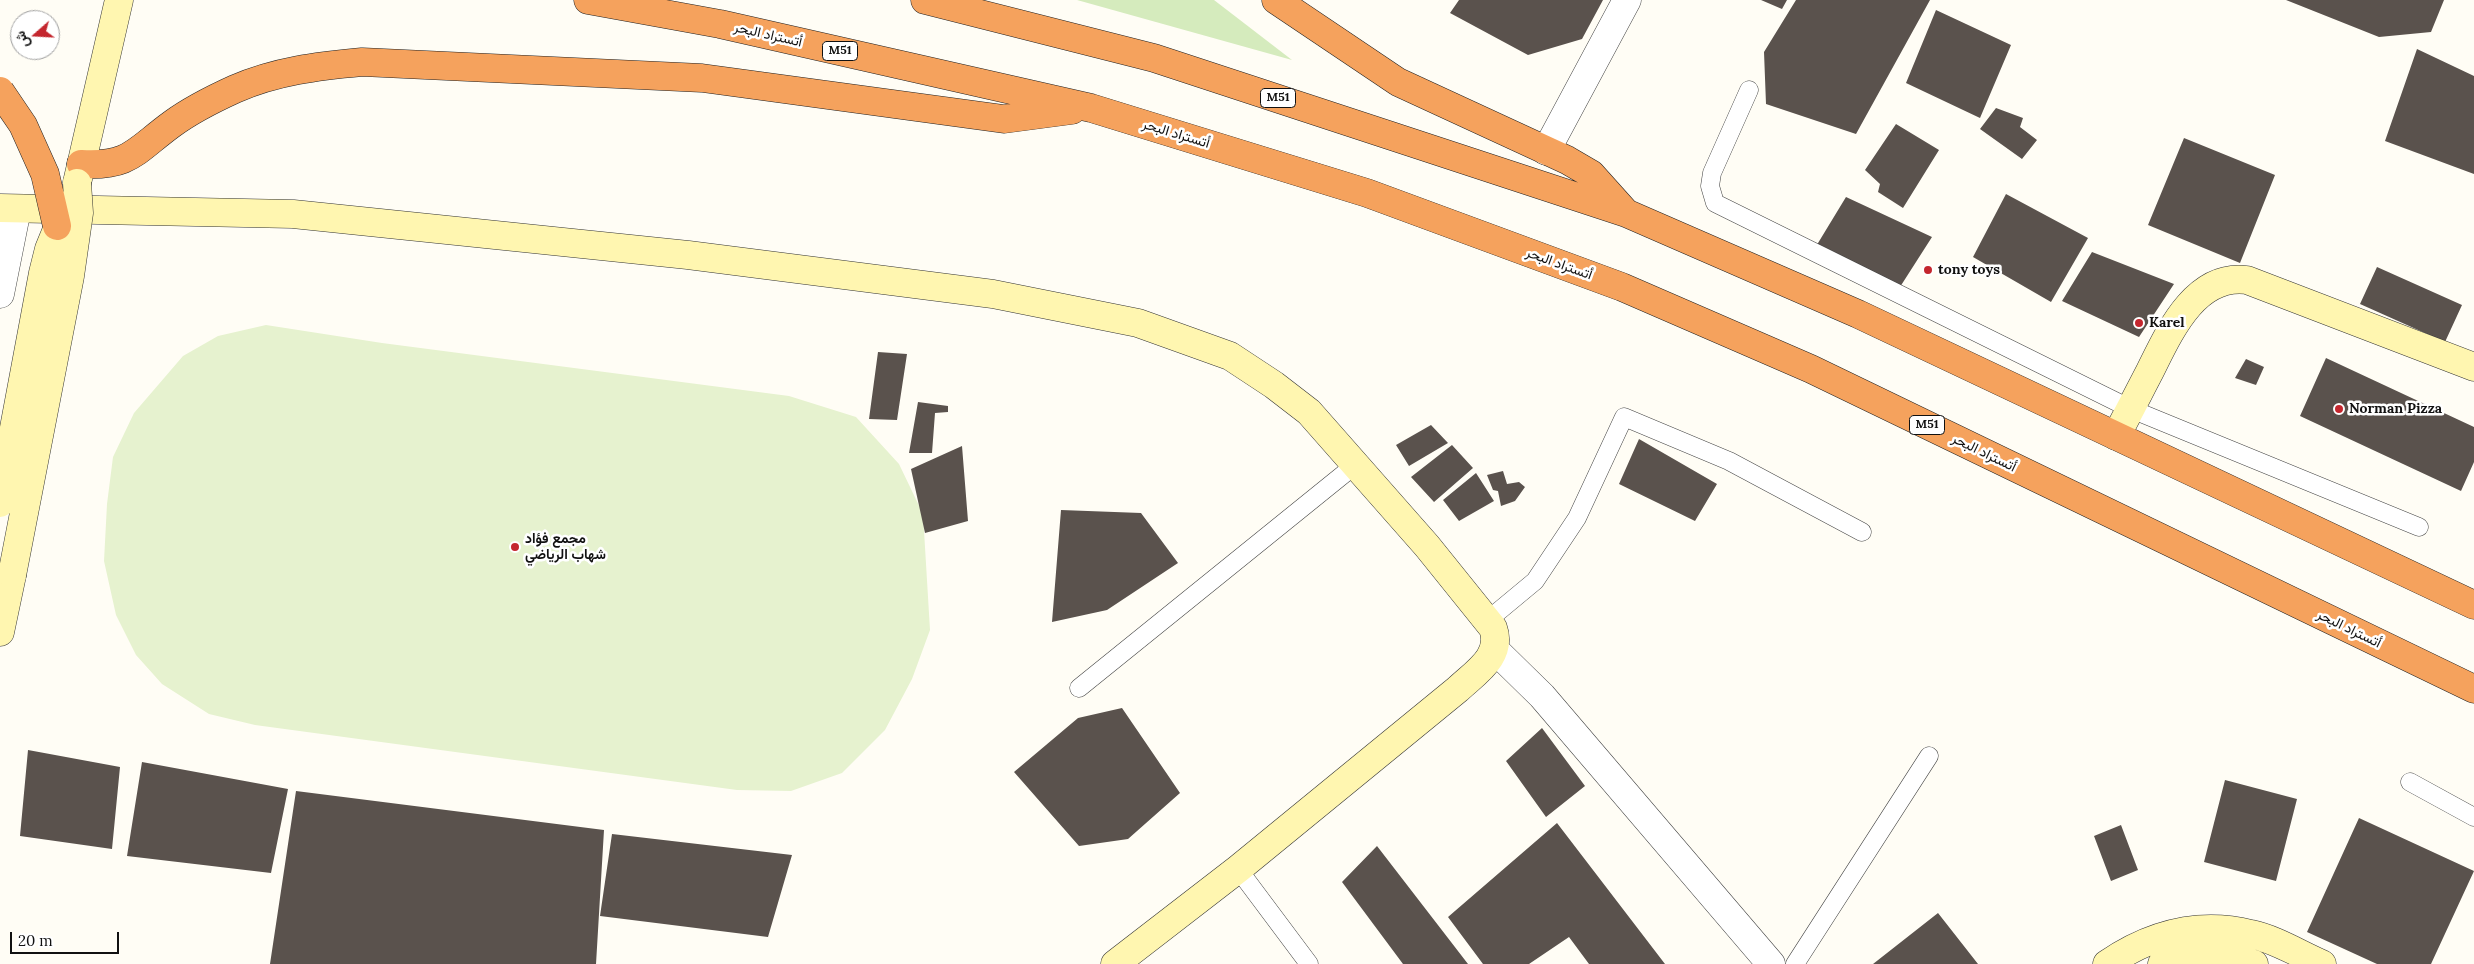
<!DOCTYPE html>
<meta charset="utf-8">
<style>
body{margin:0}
#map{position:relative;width:2474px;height:964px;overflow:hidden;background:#fffdf5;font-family:Lora,Vazirmatn,serif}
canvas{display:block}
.north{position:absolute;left:10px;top:10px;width:50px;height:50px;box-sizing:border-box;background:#fff;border:1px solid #a0a0a0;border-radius:50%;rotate:251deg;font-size:14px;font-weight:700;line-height:20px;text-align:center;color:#111}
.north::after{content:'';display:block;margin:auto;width:18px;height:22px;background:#c4262e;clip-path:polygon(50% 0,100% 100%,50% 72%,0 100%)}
.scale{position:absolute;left:10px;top:932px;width:109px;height:22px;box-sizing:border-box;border:2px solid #111;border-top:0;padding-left:6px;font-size:15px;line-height:18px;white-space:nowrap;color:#111;-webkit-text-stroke:4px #fff;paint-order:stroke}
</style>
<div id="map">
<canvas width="2474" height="964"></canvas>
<div class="north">ش</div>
<div class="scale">20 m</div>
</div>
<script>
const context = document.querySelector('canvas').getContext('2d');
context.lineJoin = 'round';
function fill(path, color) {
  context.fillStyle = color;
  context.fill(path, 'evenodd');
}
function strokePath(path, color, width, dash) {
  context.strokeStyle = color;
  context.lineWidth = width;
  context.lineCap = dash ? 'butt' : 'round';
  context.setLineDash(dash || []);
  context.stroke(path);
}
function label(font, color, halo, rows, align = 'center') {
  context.font = font + ' Lora,Vazirmatn,serif';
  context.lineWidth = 5;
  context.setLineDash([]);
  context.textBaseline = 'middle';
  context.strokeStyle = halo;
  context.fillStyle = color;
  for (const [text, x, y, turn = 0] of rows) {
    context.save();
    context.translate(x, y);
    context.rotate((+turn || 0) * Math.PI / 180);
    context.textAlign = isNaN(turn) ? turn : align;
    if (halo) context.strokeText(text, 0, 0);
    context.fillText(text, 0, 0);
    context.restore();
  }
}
fill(new Path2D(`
 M1077 0H1214L1292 60Z`), '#d5ebbd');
fill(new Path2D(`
 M266 325 382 343 789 396 856 417 899 464 923 514 930 630 912 679 885 730 842 773 791 791 737 790 255 725 209 714 162 684 136 655 116 615 104 561 107 504 113 457 134 413 183 356 218 336Z`), '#e6f2cf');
fill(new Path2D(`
 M1459 0H1603L1582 39 1528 55 1450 13Z
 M1761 0H1787L1782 9Z
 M1796 0H1930L1856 134 1766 104 1764 52Z
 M2286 0H2444L2431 32 2379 37Z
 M1936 10 2011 45 1980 118 1906 83Z
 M2417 49 2474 76V174L2385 141Z
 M1996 108 2023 118 2020 127 2037 140 2022 159 1980 129Z
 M1896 124 1939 150 1903 208 1878 192 1880 184 1865 170Z
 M2184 138 2275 175 2240 263 2148 225Z
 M2006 194 2088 238 2051 302 1973 257Z
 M1846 197 1932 237 1900 287 1815 248Z
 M2092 252 2174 284 2139 337 2062 301Z
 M2377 267 2462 305 2445 342 2360 304Z
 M878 352 907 354 897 420 869 419Z
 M2326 358 2474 427V462L2461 491 2300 416Z
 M2246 359 2264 367 2256 385 2235 378Z
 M918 402 948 406V412L935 413 932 453H909Z
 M1431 425 1448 443 1409 466 1396 445Z
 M1639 439 1717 484 1695 521 1619 484Z
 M1452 445 1473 468 1434 502 1411 477Z
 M962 446 968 521 925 533 911 469Z
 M1503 471 1507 484 1519 482 1525 487 1515 501 1501 506 1498 491 1493 490 1487 475Z
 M1476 473 1494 501 1459 521 1443 500Z
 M1061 510 1141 513 1178 563 1107 610 1052 622Z
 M1122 708 1180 793 1128 839 1079 846 1014 772 1078 718Z
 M1542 728 1585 786 1546 817 1506 761Z
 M28 750 120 767 112 849 20 836Z
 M142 762 288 789 271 873 127 856Z
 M2225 780 2297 799 2276 881 2204 862Z
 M296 791 604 830 596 964H270Z
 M2359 818 2474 871 2431 964H2377L2307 932Z
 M1557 823 1665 964H1589L1569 937 1529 964H1483L1448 917Z
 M2121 825 2138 870 2111 881 2094 836Z
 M612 834 792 855 768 937 600 916Z
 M1377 846 1468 964H1403L1342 882Z
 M1938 913 1978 964H1873Z`), '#5a524d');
const lane = new Path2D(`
 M1749 90 1712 173 1710 186 1715 203 2131 409 2419 527
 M1488 620 1535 581 1577 518 1624 417 1729 461 1862 532
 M1079 688 1355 465
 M2410 782 2474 817
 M1238 869 1309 964
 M1795 964 1929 756`);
const street = new Path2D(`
 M1546 151 1627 0
 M0 294 17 209
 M1494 649 1542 696 1771 964`);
const secondary = new Path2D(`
 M77 183 119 0
 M0 208 293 214 688 255 993 294 1138 323 1230 356 1274 385 1309 412 1427 546 1493 628C1503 656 1476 672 1458 689L1238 869 1115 964
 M2116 436C2128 414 2139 392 2150 371 2169 333 2195 273 2247 280L2474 367
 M0 632 12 575
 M2107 964C2151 934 2198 921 2251 934 2275 939 2299 954 2322 964
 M2162 964C2190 951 2226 952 2254 964`);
const highway = new Path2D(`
 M588 0 720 24 1091 108 1367 193 1622 287 1811 369 2474 689
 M925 0 1154 58 1626 213 1858 314 2474 605
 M1276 0 1398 82 1567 160 1591 174 1626 213
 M81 164C130 167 135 151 172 124 191 110 213 99 235 89 276 71 318 66 362 62L702 78 1004 119 1072 110`);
strokePath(lane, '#444', 19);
strokePath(street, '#444', 29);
strokePath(secondary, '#333', 29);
strokePath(highway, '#222', 29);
strokePath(lane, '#fff', 18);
strokePath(street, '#fff', 28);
strokePath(secondary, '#fff6b0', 28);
strokePath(highway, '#f5a25d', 28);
const secondaryBridge = new Path2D(`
 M0 503 43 273 49 249 67 205
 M12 575 70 276 79 213 77 183`);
const highwayBridge = new Path2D(`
 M0 91 23 125 45 174 57 226`);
strokePath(secondaryBridge, '#333', 29, []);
strokePath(highwayBridge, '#222', 29, []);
strokePath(secondaryBridge, '#fff6b0', 28);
strokePath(highwayBridge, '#f5a25d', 28);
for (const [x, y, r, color] of [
 [1928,270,5,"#c4262e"],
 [2139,323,5,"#c4262e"],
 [2339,409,5,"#c4262e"],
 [515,547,5,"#c4262e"]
]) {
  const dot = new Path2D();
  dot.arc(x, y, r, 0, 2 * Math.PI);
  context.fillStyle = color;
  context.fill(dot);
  strokePath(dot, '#fff', 2);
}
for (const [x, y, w] of [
 [840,51,35],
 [1278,98,35],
 [1927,425,35]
]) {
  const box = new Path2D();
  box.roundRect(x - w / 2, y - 9.5, w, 19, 4);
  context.fillStyle = '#fff';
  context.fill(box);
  strokePath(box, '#111', 1);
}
label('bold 12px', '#111', null, [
 ["M51",840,51],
 ["M51",1278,98],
 ["M51",1927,425]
]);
label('14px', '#111', '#fff', [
 ["أتستراد البحر",768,35,13],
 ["أتستراد البحر",1176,134,17],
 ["أتستراد البحر",1559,264,20],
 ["أتستراد البحر",1984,453,26],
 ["أتستراد البحر",2349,629,26]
]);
label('bold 14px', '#111', '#fff', [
 ["tony toys",1938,270],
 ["Karel",2149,323],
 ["Norman Pizza",2349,409],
 ["مجمع فؤاد",525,539],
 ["شهاب الرياضي",525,555]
], 'left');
</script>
